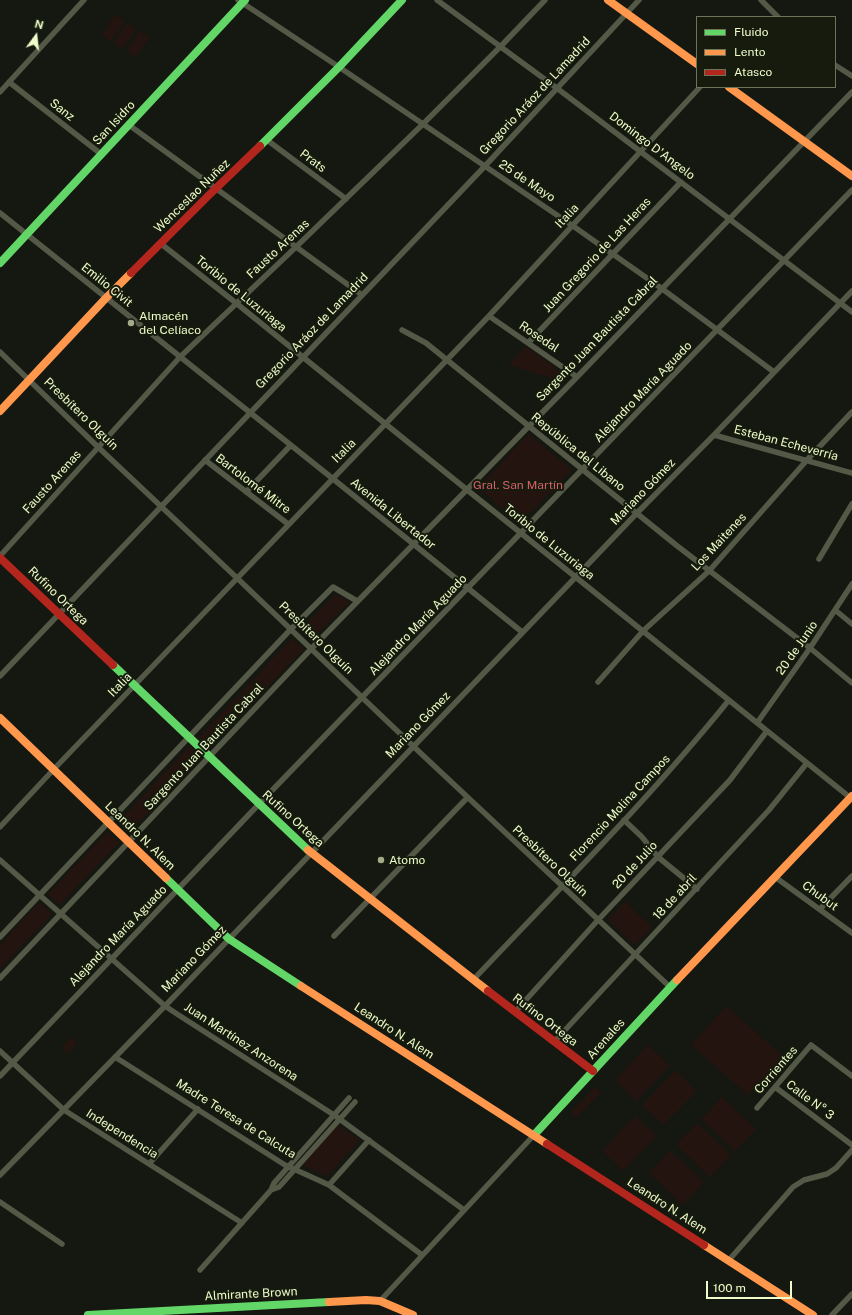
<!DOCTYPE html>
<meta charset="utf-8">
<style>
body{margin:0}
#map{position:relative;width:852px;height:1315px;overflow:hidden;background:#151810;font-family:"Public Sans",sans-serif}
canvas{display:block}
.legend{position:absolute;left:696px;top:16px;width:140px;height:72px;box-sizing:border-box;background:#161b0d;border:1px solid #6c7559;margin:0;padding:5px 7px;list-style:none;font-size:12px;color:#eefbcb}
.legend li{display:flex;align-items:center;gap:8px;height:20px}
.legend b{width:20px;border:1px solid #6c7559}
.north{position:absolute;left:16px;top:16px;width:40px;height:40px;-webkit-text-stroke:3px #161b0d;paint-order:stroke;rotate:15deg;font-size:11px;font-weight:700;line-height:16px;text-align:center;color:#eefbcb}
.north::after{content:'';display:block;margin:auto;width:14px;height:18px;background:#eefbcb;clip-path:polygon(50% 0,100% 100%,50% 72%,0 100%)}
.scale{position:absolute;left:706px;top:1281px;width:86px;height:18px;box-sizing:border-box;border:2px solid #eefbcb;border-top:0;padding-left:5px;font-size:12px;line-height:14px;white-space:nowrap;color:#eefbcb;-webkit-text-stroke:3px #161b0d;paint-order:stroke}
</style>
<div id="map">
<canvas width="852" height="1315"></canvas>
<ul class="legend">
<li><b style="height:5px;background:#63d668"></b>Fluido</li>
<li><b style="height:5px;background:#ff974d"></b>Lento</li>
<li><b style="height:5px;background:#b3261e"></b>Atasco</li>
</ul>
<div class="north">N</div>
<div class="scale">100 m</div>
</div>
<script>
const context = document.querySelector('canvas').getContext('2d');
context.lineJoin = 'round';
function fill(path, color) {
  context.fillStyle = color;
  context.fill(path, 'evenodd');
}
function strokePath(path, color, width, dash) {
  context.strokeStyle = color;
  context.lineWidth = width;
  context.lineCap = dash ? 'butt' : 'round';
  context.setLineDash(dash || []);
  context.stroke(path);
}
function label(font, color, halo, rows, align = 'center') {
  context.font = font + ' "Public Sans",sans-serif';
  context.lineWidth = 4;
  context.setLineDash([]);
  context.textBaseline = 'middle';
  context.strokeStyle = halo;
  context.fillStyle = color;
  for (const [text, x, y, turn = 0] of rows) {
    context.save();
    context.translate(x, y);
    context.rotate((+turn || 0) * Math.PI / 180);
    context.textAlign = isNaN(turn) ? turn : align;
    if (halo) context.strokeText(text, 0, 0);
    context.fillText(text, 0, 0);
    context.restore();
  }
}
fill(new Path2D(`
 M115 14 125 21 111 41 102 35Z
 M127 23 137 29 123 49 113 43Z
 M140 31 150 37 136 57 126 51Z
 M525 346 564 374 558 380 509 365Z
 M528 434 572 470 520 523 478 488Z
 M336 594 349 602 311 640 300 630Z
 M292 638 304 649 208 749 197 739Z
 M190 746 202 757 130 831 119 821Z
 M107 832 119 843 59 905 48 894Z
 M625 901 652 927 635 945 608 920Z
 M39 902 52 914 0 969V945Z
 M726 1006 783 1056 748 1095 691 1045Z
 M71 1037 77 1043 67 1054 61 1048Z
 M648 1045 670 1066 636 1101 615 1080Z
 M675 1070 697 1091 663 1125 642 1105Z
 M595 1087 601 1093 589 1105 583 1099Z
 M722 1097 756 1129 735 1151 701 1119Z
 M582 1100 588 1106 576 1118 570 1112Z
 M635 1116 657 1136 623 1171 602 1151Z
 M697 1123 731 1155 710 1177 676 1145Z
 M337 1125 360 1140 327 1176 302 1165Z
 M670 1151 704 1182 683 1205 649 1173Z`), '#231410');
strokePath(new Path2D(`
 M238 0 339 67 573 226 661 288 774 372
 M437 0 558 89 852 312
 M761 0 778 17
 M835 65 852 76
 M9 82 101 154
 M0 92 84 0
 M129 125 362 295
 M267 140 346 199
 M0 213 332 478 522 632
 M160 243 236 303 466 489 852 799
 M489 316 577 377
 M402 330 426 343 676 545 810 648 852 683
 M528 343 681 182
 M0 352 98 447 237 578 413 746 670 987
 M714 435 852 473
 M205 460 288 524
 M246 492 291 445
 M0 556 180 357 297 246 423 124 501 46 545 0
 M819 559 852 504
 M835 610 852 624
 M0 676 485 166 639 0
 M598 682 643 631 709 571 807 460 852 412
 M757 723 810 648 852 584
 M624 820 642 837 658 857 697 889
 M0 827 54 769 489 316 700 87
 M0 860 165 1006 177 1014 334 1115 464 1210
 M775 877 852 933
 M820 909 852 876
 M334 936 467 798
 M0 937 291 629 333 587 357 601
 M0 978 311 649 577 377 852 92
 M473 980C560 888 650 798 729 700
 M515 1012 598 920 730 780 767 731
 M554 1042 769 810 807 763
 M0 1051 64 1110 242 1223
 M115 1057 285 1165 329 1185 422 1255
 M0 1076 259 804 852 190
 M775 1087 852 1145
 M757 1108 811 1045 852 1076
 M149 1164 198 1109
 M0 1175 165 1006 637 513 714 435 852 291
 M329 1185 369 1140
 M271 1190 279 1187 355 1102
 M0 1202 62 1244
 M729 1260 793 1187 804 1180 827 1174 836 1168 852 1150
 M200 1270 271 1190 274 1183 349 1098
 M380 1301 534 1135
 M832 1315 852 1294`), '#545846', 5.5);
strokePath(new Path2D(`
 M260 146 339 67 402 0
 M0 263 245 0
 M113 665 308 850
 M166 878 229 939 301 986
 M534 1135 677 980
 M88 1315 329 1302`), '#63d668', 8);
strokePath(new Path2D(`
 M608 0 697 64
 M729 87 852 176
 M0 411 106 298 131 273
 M0 718 166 878
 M308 850 488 991
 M677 980 852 796
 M301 986 547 1144
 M704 1245 813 1315
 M329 1302 366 1300 380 1301 413 1315`), '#ff974d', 8);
strokePath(new Path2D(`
 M131 273 209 195 260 146
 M0 558 113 665
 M488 991 593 1071
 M547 1144 704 1245`), '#b3261e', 8);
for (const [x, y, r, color] of [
 [131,323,4,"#a2ac8a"],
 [381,860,4,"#a2ac8a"]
]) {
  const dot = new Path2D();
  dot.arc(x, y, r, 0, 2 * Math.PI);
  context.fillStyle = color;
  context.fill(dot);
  strokePath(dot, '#161b0d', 1.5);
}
label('12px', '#eefbcb', '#161b0d', [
 ["Gregorio Aráoz de Lamadrid",535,96,-47],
 ["Sanz",62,110,38],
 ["San Isidro",114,123,-47],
 ["Domingo D'Angelo",652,146,37],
 ["Prats",313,161,37],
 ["25 de Mayo",527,181,34],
 ["Wenceslao Nuñez",192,196,-44],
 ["Italia",567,216,-47],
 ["Fausto Arenas",278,249,-43],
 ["Juan Gregorio de Las Heras",597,255,-47],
 ["Emilio Civit",107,285,39],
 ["Toribio de Luzuriaga",241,294,39],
 ["Gregorio Aráoz de Lamadrid",312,331,-46],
 ["Rosedal",539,337,34],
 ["Sargento Juan Bautista Cabral",597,339,-46],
 ["Alejandro María Aguado",643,392,-46],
 ["Presbítero Olguín",81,414,44],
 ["Esteban Echeverría",786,443,15],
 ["Italia",344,451,-45],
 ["República del Libano",578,452,39],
 ["Fausto Arenas",52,482,-48],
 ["Bartolomé Mitre",253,484,37],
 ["Mariano Gómez",643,492,-46],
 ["Avenida Libertador",393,514,39],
 ["Toribio de Luzuriaga",549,542,39],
 ["Los Maitenes",719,542,-47],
 ["Rufino Ortega",58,596,44],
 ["Alejandro María Aguado",418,625,-46],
 ["Presbítero Olguín",316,638,44],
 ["20 de Junio",797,648,-55],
 ["Italia",120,685,-46],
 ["Mariano Gómez",418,725,-46],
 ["Sargento Juan Bautista Cabral",204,747,-47],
 ["Florencio Molina Campos",620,808,-47],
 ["Rufino Ortega",293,819,42],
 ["Leandro N. Alem",140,836,44],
 ["Presbítero Olguín",550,861,43],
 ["20 de Julio",635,865,-47],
 ["Chubut",820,896,36],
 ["18 de abril",675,897,-47],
 ["Alejandro María Aguado",118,936,-46],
 ["Mariano Gómez",194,959,-46],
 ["Rufino Ortega",545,1020,37],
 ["Leandro N. Alem",394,1031,33],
 ["Arenales",606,1039,-48],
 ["Juan Martínez Anzorena",241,1042,33],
 ["Corrientes",776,1070,-49],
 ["Calle N° 3",810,1100,37],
 ["Madre Teresa de Calcuta",236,1119,32],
 ["Independencia",122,1134,32],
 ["Leandro N. Alem",667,1206,33],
 ["Almirante Brown",251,1294,-3]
]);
label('12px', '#eefbcb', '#161b0d', [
 ["Almacén",139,316],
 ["del Celíaco",139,330],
 ["Atomo",389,860]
], 'left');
label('12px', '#d35f6a', '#161b0d', [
 ["Gral. San Martín",518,485]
]);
</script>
